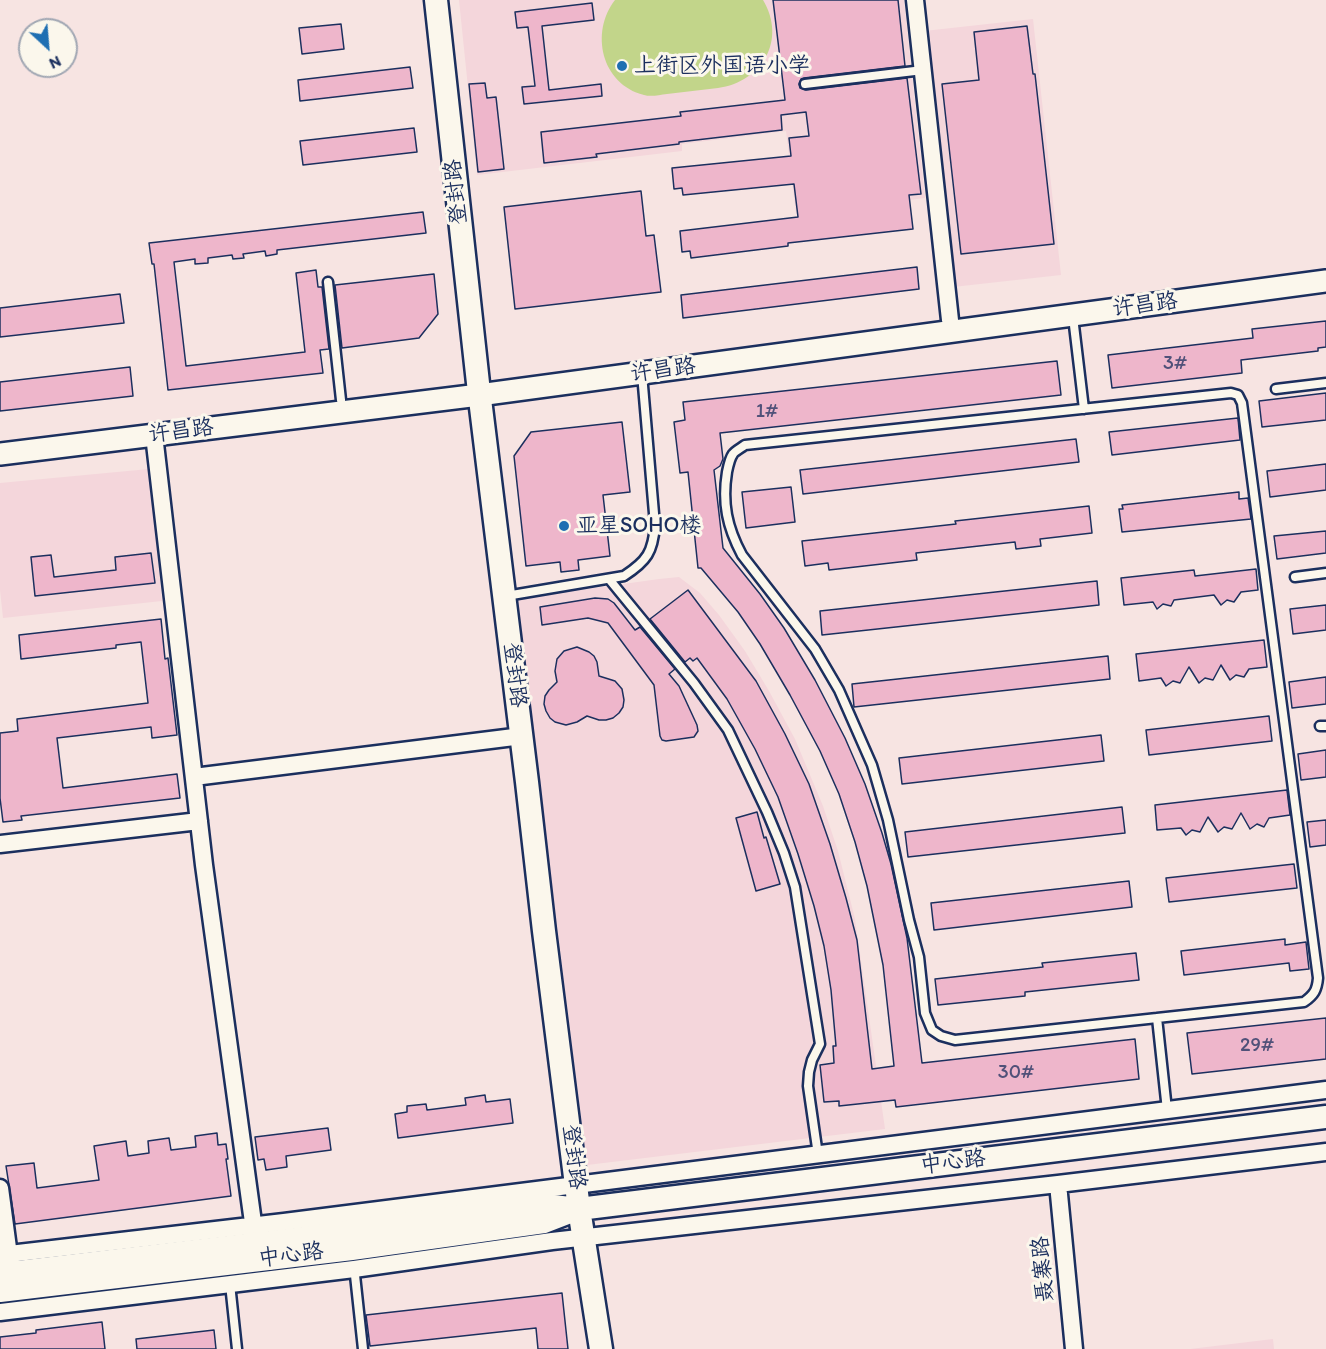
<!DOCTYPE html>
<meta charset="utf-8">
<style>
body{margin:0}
#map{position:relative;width:1326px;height:1349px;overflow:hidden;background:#f7e4e2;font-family:Itim,sans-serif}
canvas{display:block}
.north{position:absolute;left:18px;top:18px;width:60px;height:60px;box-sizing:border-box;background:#fbf7ec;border:2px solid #a1a7b3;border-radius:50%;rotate:154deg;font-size:16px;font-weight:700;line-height:24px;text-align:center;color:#1b2f5e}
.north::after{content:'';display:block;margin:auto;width:21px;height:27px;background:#1f6fb2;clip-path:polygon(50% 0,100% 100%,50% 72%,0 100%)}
</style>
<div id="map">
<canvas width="1326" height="1349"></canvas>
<div class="north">N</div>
</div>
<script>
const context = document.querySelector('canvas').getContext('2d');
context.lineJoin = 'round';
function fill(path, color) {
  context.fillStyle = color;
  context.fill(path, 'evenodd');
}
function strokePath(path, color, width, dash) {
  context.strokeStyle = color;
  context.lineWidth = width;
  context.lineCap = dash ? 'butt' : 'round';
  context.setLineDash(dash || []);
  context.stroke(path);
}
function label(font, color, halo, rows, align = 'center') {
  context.font = font + ' Itim,"LXGW WenKai TC",sans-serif';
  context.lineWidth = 6;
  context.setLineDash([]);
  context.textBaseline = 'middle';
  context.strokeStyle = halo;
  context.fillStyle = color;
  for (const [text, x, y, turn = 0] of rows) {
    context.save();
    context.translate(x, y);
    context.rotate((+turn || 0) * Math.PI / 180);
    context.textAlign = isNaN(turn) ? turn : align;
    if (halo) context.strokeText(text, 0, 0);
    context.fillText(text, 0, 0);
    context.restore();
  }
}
fill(new Path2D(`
 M459 0H904L925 198 796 214 786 131 682 144V151L477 175Z
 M1033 19 1061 275 953 287 924 31Z
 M149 469 162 601 3 618 0 590V483Z
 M679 577 700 593 719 615 745 651 769 691 795 739 823 806 838 851 855 919 885 1129 587 1165 516 599 659 579Z
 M1273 1339 1274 1349H1190Z`), '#f4d6db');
fill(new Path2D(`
 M615 0H763C787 40 762 82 718 88 701 90 684 92 667 94 659 95 651 97 644 95 601 84 590 32 615 0Z`), '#c2d58a');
const building = new Path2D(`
 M773 0H898L905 66 804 78 801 79 799 84 800 88 806 90 907 78 921 194 909 195 913 229 788 243V246L691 258 690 251 682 252 680 231 798 217 794 184 683 195 682 188 674 189 672 168 791 156 789 138 809 136 806 112 781 115 782 130 679 142V144L596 154 597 157 544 163 541 132 681 116 680 112 785 100Z
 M592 3 594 20 542 26 549 90 601 84 602 96 524 104 522 87 535 86 528 27 517 28 515 12Z
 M341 24 344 49 302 54 299 28Z
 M1027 26 1033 74H1035L1054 244 961 254 942 84 979 80 974 32Z
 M410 67 413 88 300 101 298 80Z
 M485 83 487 98 496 97 504 169 478 172 469 84Z
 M414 128 417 152 303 165 300 141Z
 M641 191 646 236 654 235 661 292 515 309 504 207Z
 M423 212 426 233 277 250V254L266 256 265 251 243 254 244 258 233 259 232 255 208 258V263L195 264V259L174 262 186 366 305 352 296 273 316 270 318 287H322L329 349 320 350 323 373 168 390 154 264H152L149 243Z
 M917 267 919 289 683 318 681 295Z
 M434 274 438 314 419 338 342 348 335 285Z
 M120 294 124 323 0 337V308Z
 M1326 321V347L1318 348V351L1241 360 1242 373 1112 388 1108 355 1253 338 1252 329Z
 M1057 361 1061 395 720 433 723 459 720 466 714 470 723 548 760 594 784 628 815 680 845 738 865 784 882 833 891 864 907 938 922 1063 1135 1039 1139 1079 896 1107 895 1100 839 1106V1101L824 1102 820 1065 834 1063 833 1046H836L831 990 824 946 814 906 798 854 778 797 755 749 727 699 697 658 693 661 690 658 685 662 650 619 688 590 756 681 785 734 809 784 830 844 846 898 857 940 872 1069 894 1066 883 965 867 886 855 842 839 794 820 751 790 695 760 644 738 612 701 568H698L688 472 680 473 674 422 685 420 683 402Z
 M130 367 133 396 0 411V382Z
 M1326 393V420L1262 427 1259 401Z
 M1238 418 1240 440 1112 455 1109 432Z
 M622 422 630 492 603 495 610 556 578 560 579 570 561 572 560 562 526 566 514 456 531 432Z
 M1076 439 1079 462 803 494 800 470Z
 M1326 464V490L1270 497 1267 471Z
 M791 487 795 522 746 528 742 492Z
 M1239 492V499L1248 498 1251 519 1122 532 1119 509H1123L1122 505Z
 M1089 506 1092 533 1040 539 1041 546 1016 549 1015 542 916 553 917 560 829 570 828 563 805 566 802 541 956 524 955 521Z
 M1326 531V553L1277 559 1274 536Z
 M151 553 155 583 35 596 31 557 51 555 54 577 116 570 115 557Z
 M1256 569 1258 590 1241 592 1234 602 1227 600 1221 605 1214 595 1174 600 1171 606 1163 604 1157 609 1153 602 1124 605 1121 578 1194 570 1195 576Z
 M1097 581 1099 605 822 635 820 611Z
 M595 598 608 599 614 603 635 630 640 627 675 669 669 674 679 686 697 725 698 731 694 737 666 741 662 740 660 736 654 685 608 623 588 618 542 625 540 607Z
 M1326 605V630L1293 634 1290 609Z
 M161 619 165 659 168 658 177 735 152 738 151 727 57 738 63 788 177 774 180 798 21 816 22 820 3 822 0 798V733L18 731 17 719 148 703 141 642 116 645V648L21 659 19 635Z
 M1264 640 1267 667 1249 669 1244 677 1236 675 1230 680 1221 665 1213 680 1205 678 1199 683 1189 667 1180 683 1173 681 1166 686 1161 678 1139 681 1136 654Z
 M577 647 589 652 594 656 597 662 599 676 615 681 622 689 624 700 623 707 619 713 613 718 606 720H599L587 716 577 722 566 725 555 722 550 718 546 711 544 704 545 696 549 690 557 682 555 671 557 659 564 651Z
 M1108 656 1110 679 854 707 852 684Z
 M1326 677V704L1292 708 1289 682Z
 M1269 716 1272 741 1149 755 1146 730Z
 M1101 735 1104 761 902 784 899 758Z
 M1326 750V777L1301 780 1298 754Z
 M1287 790 1290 815 1269 818 1264 827 1257 824 1250 829 1241 813 1232 829 1224 827 1218 832 1208 817 1200 832 1192 830 1186 835 1181 828 1157 830 1155 805Z
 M1122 807 1125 833 908 857 905 832Z
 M757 812 764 838 766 837 780 884 756 891 736 818Z
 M1326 820V845L1310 847 1307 822Z
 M1294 864 1297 888 1169 902 1166 878Z
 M1129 881 1132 907 934 930 931 903Z
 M1285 939V945L1306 942 1309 969 1290 971 1289 963 1184 975 1181 951Z
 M1136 953 1139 980 1025 992V996L938 1005 935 979 1043 967 1042 963Z
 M1326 1018V1059L1192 1074 1187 1033Z
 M485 1095 486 1102 510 1099 513 1123 398 1138 395 1114 407 1112V1106L426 1104 427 1110 466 1105 465 1098Z
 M328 1128 331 1150 286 1156 287 1167 266 1170 264 1159 258 1160 255 1137Z
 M217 1133 218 1145 226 1144 228 1159H226L231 1196 15 1224 6 1166 34 1163 37 1188 99 1180 94 1146 126 1141 128 1156 149 1153 148 1141 169 1138 171 1150 196 1147 195 1136Z
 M562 1293 568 1349H538L536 1328 370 1346 366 1315Z
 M102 1322 105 1349H0V1337L36 1333V1330Z
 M214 1330 216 1349H137L136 1339Z`);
fill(building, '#eeb6cb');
strokePath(building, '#1b2f5e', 1.5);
const service = new Path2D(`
 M805 84 923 70
 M328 282 341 400
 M1073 317 1084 409
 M1276 389 1326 383
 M1231 393 1238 395 1242 403 1318 978C1317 990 1314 995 1304 1002L955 1040 941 1036 932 1030 925 1013 919 957 909 920 888 820 872 765 839 690 815 649 742 555C727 527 722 503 727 472 728 467 730 458 733 454 735 451 741 448 745 445Z
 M1295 577 1326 573
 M609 579 694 683 728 730 767 812 784 853 795 887 820 1044 812 1060 809 1072 808 1086 818 1155
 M506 596 624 576C647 561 653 552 655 525L642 374
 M1320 726H1326
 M1157 1018 1167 1110
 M354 1266 363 1349
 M230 1284 237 1349`);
const minor = new Path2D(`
 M915 0 950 320
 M154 435 204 865 255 1237
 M194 777 522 736
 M0 844 199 821
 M1058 1184 1074 1349
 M0 1188 10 1263
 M0 1255 284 1222 1326 1090
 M0 1312 354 1269 552 1241 1058 1184 1326 1152`);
const tertiary = new Path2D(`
 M0 454 479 395 1326 281`);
const secondary = new Path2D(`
 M436 0 478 383 527 782 544 931 579 1209 601 1349
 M0 1274 296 1239 544 1205 579 1209 1326 1117
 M0 1291 352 1249 544 1222 575 1210`);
strokePath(service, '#1b2f5e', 13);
strokePath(minor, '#1b2f5e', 21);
strokePath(tertiary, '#1b2f5e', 26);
strokePath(secondary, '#1b2f5e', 27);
strokePath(service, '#fbf7ec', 8);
strokePath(minor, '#fbf7ec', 16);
strokePath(tertiary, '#fbf7ec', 21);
strokePath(secondary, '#fbf7ec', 22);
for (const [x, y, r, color] of [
 [622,66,6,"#1f6fb2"],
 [564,526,6,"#1f6fb2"]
]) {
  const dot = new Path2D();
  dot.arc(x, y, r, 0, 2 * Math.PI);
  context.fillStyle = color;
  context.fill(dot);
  strokePath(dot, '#fbf7ec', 2);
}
label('20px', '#505179', null, [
 ["3#",1175,364],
 ["1#",767,412],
 ["29#",1257,1046],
 ["30#",1016,1073]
]);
label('22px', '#1b2f5e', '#fbf7ec', [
 ["上街区外国语小学",634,66],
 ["亚星SOHO楼",576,526]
], 'left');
label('22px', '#1b2f5e', '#fbf7ec', [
 ["登封路",457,192,-96],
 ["许昌路",1145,306,-8],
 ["许昌路",663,371,-8],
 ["许昌路",181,432,-7],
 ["登封路",514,675,83],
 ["登封路",573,1157,83],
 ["中心路",953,1163,-7],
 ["中心路",291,1256,-7],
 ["聂寨路",1044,1269,-95]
]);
</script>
